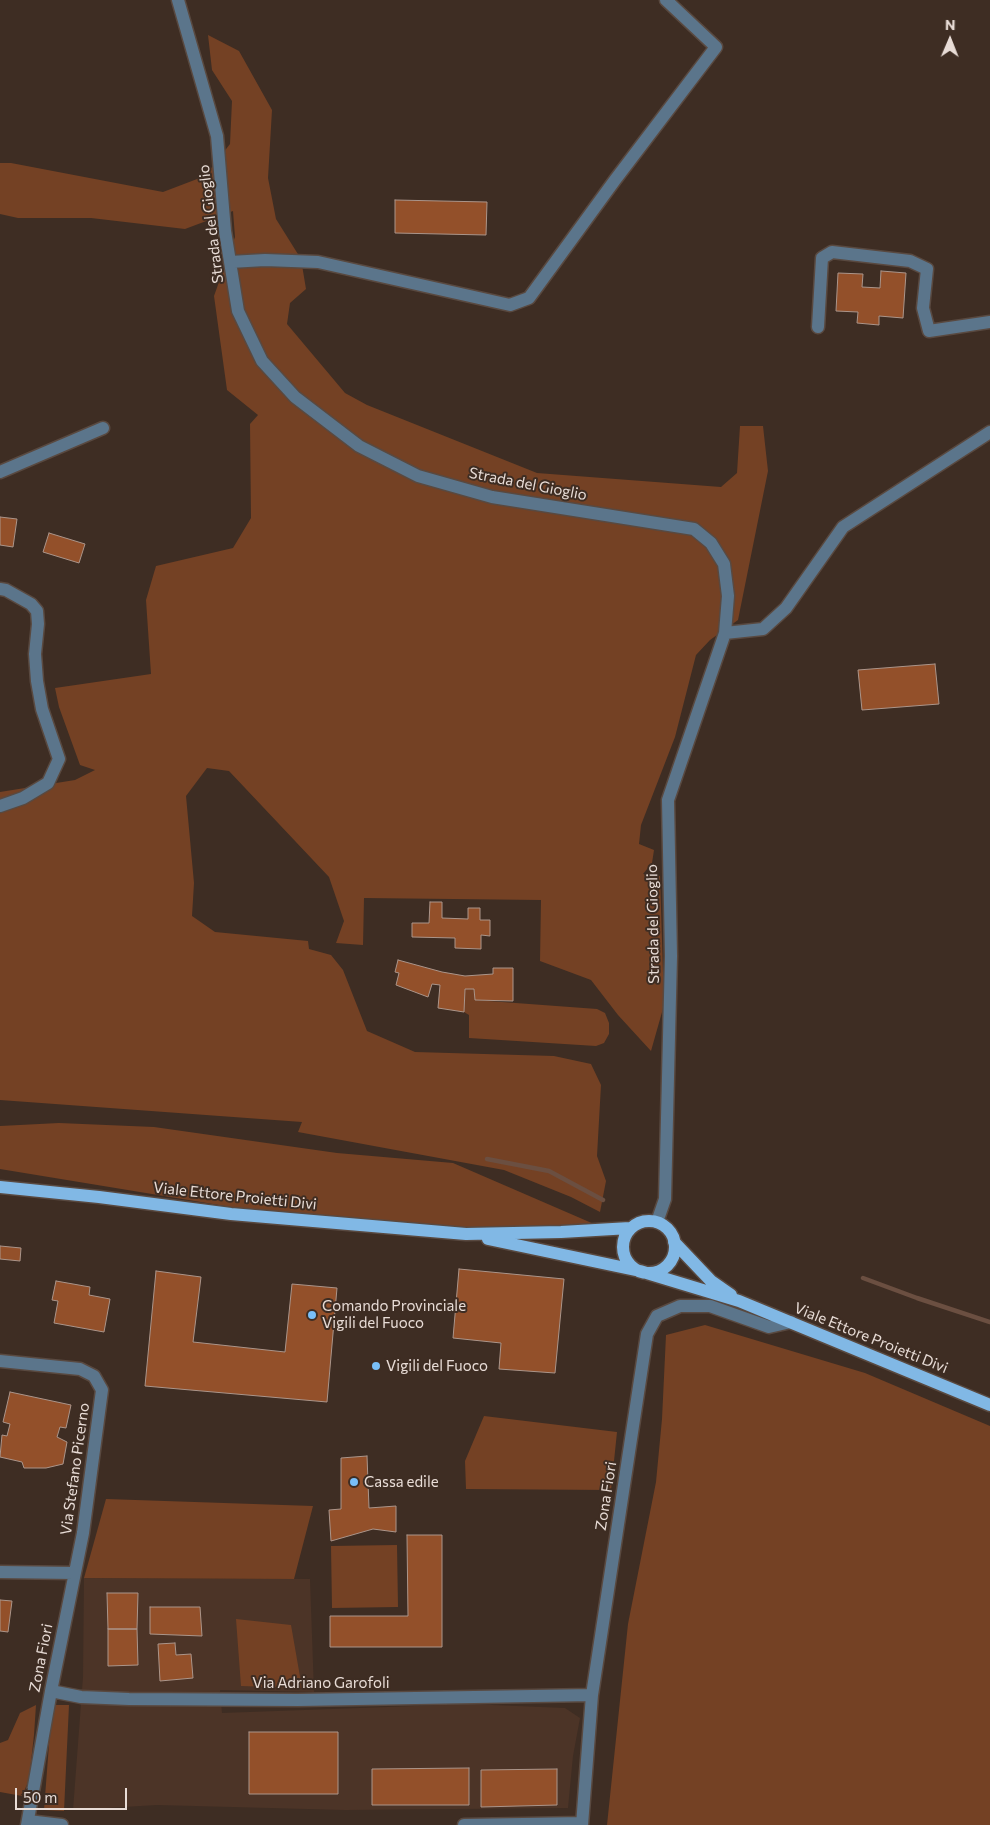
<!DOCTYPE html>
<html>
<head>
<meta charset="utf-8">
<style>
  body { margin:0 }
  #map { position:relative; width:990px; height:1825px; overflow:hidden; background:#3e2d23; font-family:Commissioner,sans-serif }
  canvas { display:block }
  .north { position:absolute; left:925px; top:15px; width:50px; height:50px; -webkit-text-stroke:4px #3e2d23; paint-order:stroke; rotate:1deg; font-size:14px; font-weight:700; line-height:20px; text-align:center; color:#e8dcd6 }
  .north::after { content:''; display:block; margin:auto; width:18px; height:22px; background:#e8dcd6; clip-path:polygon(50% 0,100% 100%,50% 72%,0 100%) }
  .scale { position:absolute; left:15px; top:1788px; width:112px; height:22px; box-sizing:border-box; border:2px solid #e8dcd6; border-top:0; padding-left:6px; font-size:15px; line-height:18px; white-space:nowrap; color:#e8dcd6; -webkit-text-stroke:4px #3e2d23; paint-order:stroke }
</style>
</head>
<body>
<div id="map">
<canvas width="990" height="1825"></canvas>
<div class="north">N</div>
<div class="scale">50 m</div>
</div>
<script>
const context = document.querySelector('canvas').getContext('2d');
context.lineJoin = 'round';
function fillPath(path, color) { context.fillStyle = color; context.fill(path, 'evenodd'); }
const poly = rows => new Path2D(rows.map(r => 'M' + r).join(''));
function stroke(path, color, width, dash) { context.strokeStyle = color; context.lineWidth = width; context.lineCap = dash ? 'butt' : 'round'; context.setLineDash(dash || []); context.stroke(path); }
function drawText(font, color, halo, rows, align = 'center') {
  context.font = font + ' Commissioner,sans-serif'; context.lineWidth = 4; context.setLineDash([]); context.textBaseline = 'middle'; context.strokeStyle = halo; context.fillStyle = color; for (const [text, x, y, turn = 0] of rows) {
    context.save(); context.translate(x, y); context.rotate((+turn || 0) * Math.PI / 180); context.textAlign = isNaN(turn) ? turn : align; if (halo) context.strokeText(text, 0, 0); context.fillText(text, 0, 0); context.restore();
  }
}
fillPath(poly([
  [84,1578,310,1579,314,1692,220,1690,222,1713,469,1704,565,1708,580,1718,573,1756,568,1808,345,1810,157,1805,73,1810,83,1677]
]), '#4c3427');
fillPath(poly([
  [208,35,239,51,272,110,268,178,276,219,301,259,306,289,290,303,287,324,345,393,367,405,537,473,721,487,737,473,740,426,763,426,768,471,738,620,710,640,696,655,675,737,641,825,639,844,654,850,652,863,643,874,660,876,664,1005,651,1051,618,1015,591,980,540,961,541,900,364,898,363,945,336,943,344,921,329,877,229,771,207,768,186,796,194,883,192,916,215,932,308,941,309,949,331,955,343,970,367,1031,415,1052,554,1056,591,1064,601,1085,597,1156,606,1181,600,1212,571,1197,504,1170,298,1132,302,1122,0,1100,0,792,75,780,95,770,80,765,59,707,55,688,151,674,146,600,156,566,233,548,251,518,250,424,258,415,227,390,214,296,235,237,233,211,185,229,91,218,18,218,0,214,0,163,11,163,163,192,205,176,230,144,232,101,212,70],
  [465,989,474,989,475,1000,597,1009,605,1013,609,1023,609,1034,604,1043,596,1046,469,1038,469,1015,464,1012],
  [59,1123,154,1127,337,1153,453,1163,594,1224,574,1227,463,1229,312,1216,231,1207,0,1169,0,1126],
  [705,1325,865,1373,990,1426,990,1825,607,1825,628,1624,656,1482,662,1419,666,1335],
  [484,1416,617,1432,611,1490,466,1489,465,1461],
  [106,1499,313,1506,294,1579,84,1578],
  [397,1545,398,1607,332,1608,331,1546],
  [236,1619,291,1625,302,1688,241,1686],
  [36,1705,34,1735,29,1780,22,1796,0,1792,0,1743,8,1740,20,1713],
  [52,1705,69,1705,64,1811,44,1810]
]), '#744124');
stroke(poly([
  [487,1159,549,1171,603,1200],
  [863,1278,917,1298,990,1322]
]), '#6b4f41', 4.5);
const building = poly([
  [395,200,487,202,486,235,395,233,395,200],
  [881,271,906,273,903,318,879,316,879,325,857,323,858,312,836,311,838,273,863,274,862,287,880,288,881,271],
  [0,517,17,519,13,547,0,545,0,517],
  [49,533,85,544,79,563,43,552,49,533],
  [935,664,939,704,862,710,858,670,935,664],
  [430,902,442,902,442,918,468,919,468,908,480,908,480,920,490,920,490,936,481,935,481,949,455,948,455,938,412,937,412,923,429,923,430,902],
  [398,960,442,972,465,976,493,974,493,968,513,968,513,1001,475,1000,474,989,465,989,464,1012,438,1008,440,985,432,984,428,997,396,985,399,973,395,972,398,960],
  [0,1246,21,1248,20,1261,0,1259,0,1246],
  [459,1269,564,1279,555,1373,499,1369,501,1343,453,1338,459,1269],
  [156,1271,201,1277,193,1342,285,1352,292,1284,337,1288,327,1402,145,1386,156,1271],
  [56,1281,90,1287,89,1295,110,1299,104,1332,54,1323,58,1301,52,1300,56,1281],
  [10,1392,71,1405,66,1428,60,1427,57,1437,67,1442,63,1464,46,1468,24,1468,22,1462,0,1457,2,1435,7,1436,10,1424,3,1422,10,1392],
  [367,1456,369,1508,396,1506,396,1532,373,1529,331,1541,329,1510,341,1509,341,1458,367,1456],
  [407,1535,442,1535,442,1647,330,1647,330,1616,408,1616,407,1535],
  [107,1593,138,1593,137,1629,108,1629,107,1593],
  [0,1600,12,1601,8,1632,0,1631,0,1600],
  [150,1607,200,1607,202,1636,150,1634,150,1607],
  [108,1629,137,1629,138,1665,108,1666,108,1629],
  [175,1643,176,1655,191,1654,193,1678,160,1681,158,1644,175,1643],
  [249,1732,338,1732,338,1794,249,1794,249,1732],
  [469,1768,469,1805,372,1805,372,1769,469,1768],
  [557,1769,557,1805,481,1807,481,1770,557,1769]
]);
fillPath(building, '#93502a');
stroke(building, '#ab958a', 1);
const minor = poly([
  [178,0,217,136,225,231,238,311,262,361,295,397,359,446,418,476,492,497,694,529,711,543,724,564,728,596,725,633,668,800,671,956,665,1199,657,1222],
  [230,262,265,260,318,262,510,305,529,298,615,180,716,47,666,0],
  [818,327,822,258,832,252,910,261,927,269,923,308,929,331,990,322],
  [0,472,103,428],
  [0,589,6,590,31,604,37,611,38,624,35,654,37,681,42,709,59,759,48,783,23,798,0,806],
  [725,633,763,629,786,608,843,527,990,432],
  [0,1361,80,1369,94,1376,102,1390,83,1533,51,1691,27,1825],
  [0,1572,74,1573],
  [51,1691,81,1697,129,1699,298,1700,592,1695],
  [28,1821,62,1825],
  [464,1825,582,1823],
  [582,1825,592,1695,647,1334,657,1316,680,1306,710,1306,769,1327,791,1322]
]);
const major = poly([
  [0,1187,99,1197,231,1214,466,1234,561,1232,630,1228],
  '623 1247a26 26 0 1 1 52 0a26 26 0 1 1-52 0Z',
  [488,1239,640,1271,739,1301,990,1405],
  [674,1242,711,1281,731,1295]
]);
stroke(minor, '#594940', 15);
stroke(major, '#594940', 15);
stroke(minor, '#5b758b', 12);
stroke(major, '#81b8e5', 12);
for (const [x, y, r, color] of [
  [312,1315,5,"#79bff8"],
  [376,1366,5,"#79bff8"],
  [354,1482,5,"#79bff8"]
]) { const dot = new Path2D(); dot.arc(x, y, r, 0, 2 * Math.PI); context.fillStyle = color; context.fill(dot); stroke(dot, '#3e2d23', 2); }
drawText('15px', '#e8dcd6', '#3e2d23', [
  ["Strada del Gioglio",211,224,-97],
  ["Strada del Gioglio",528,484,11],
  ["Strada del Gioglio",653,924,-91],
  ["Viale Ettore Proietti Divi",235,1196,6],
  ["Viale Ettore Proietti Divi",871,1338,22],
  ["Via Stefano Picerno",75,1469,-82],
  ["Zona Fiori",606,1496,-81],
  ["Zona Fiori",41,1658,-79],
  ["Via Adriano Garofoli",321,1683]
]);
drawText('15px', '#e8dcd6', '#3e2d23', [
  ["Comando Provinciale",322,1306],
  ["Vigili del Fuoco",322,1323],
  ["Vigili del Fuoco",386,1366],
  ["Cassa edile",364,1482]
], 'left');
</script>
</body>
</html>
